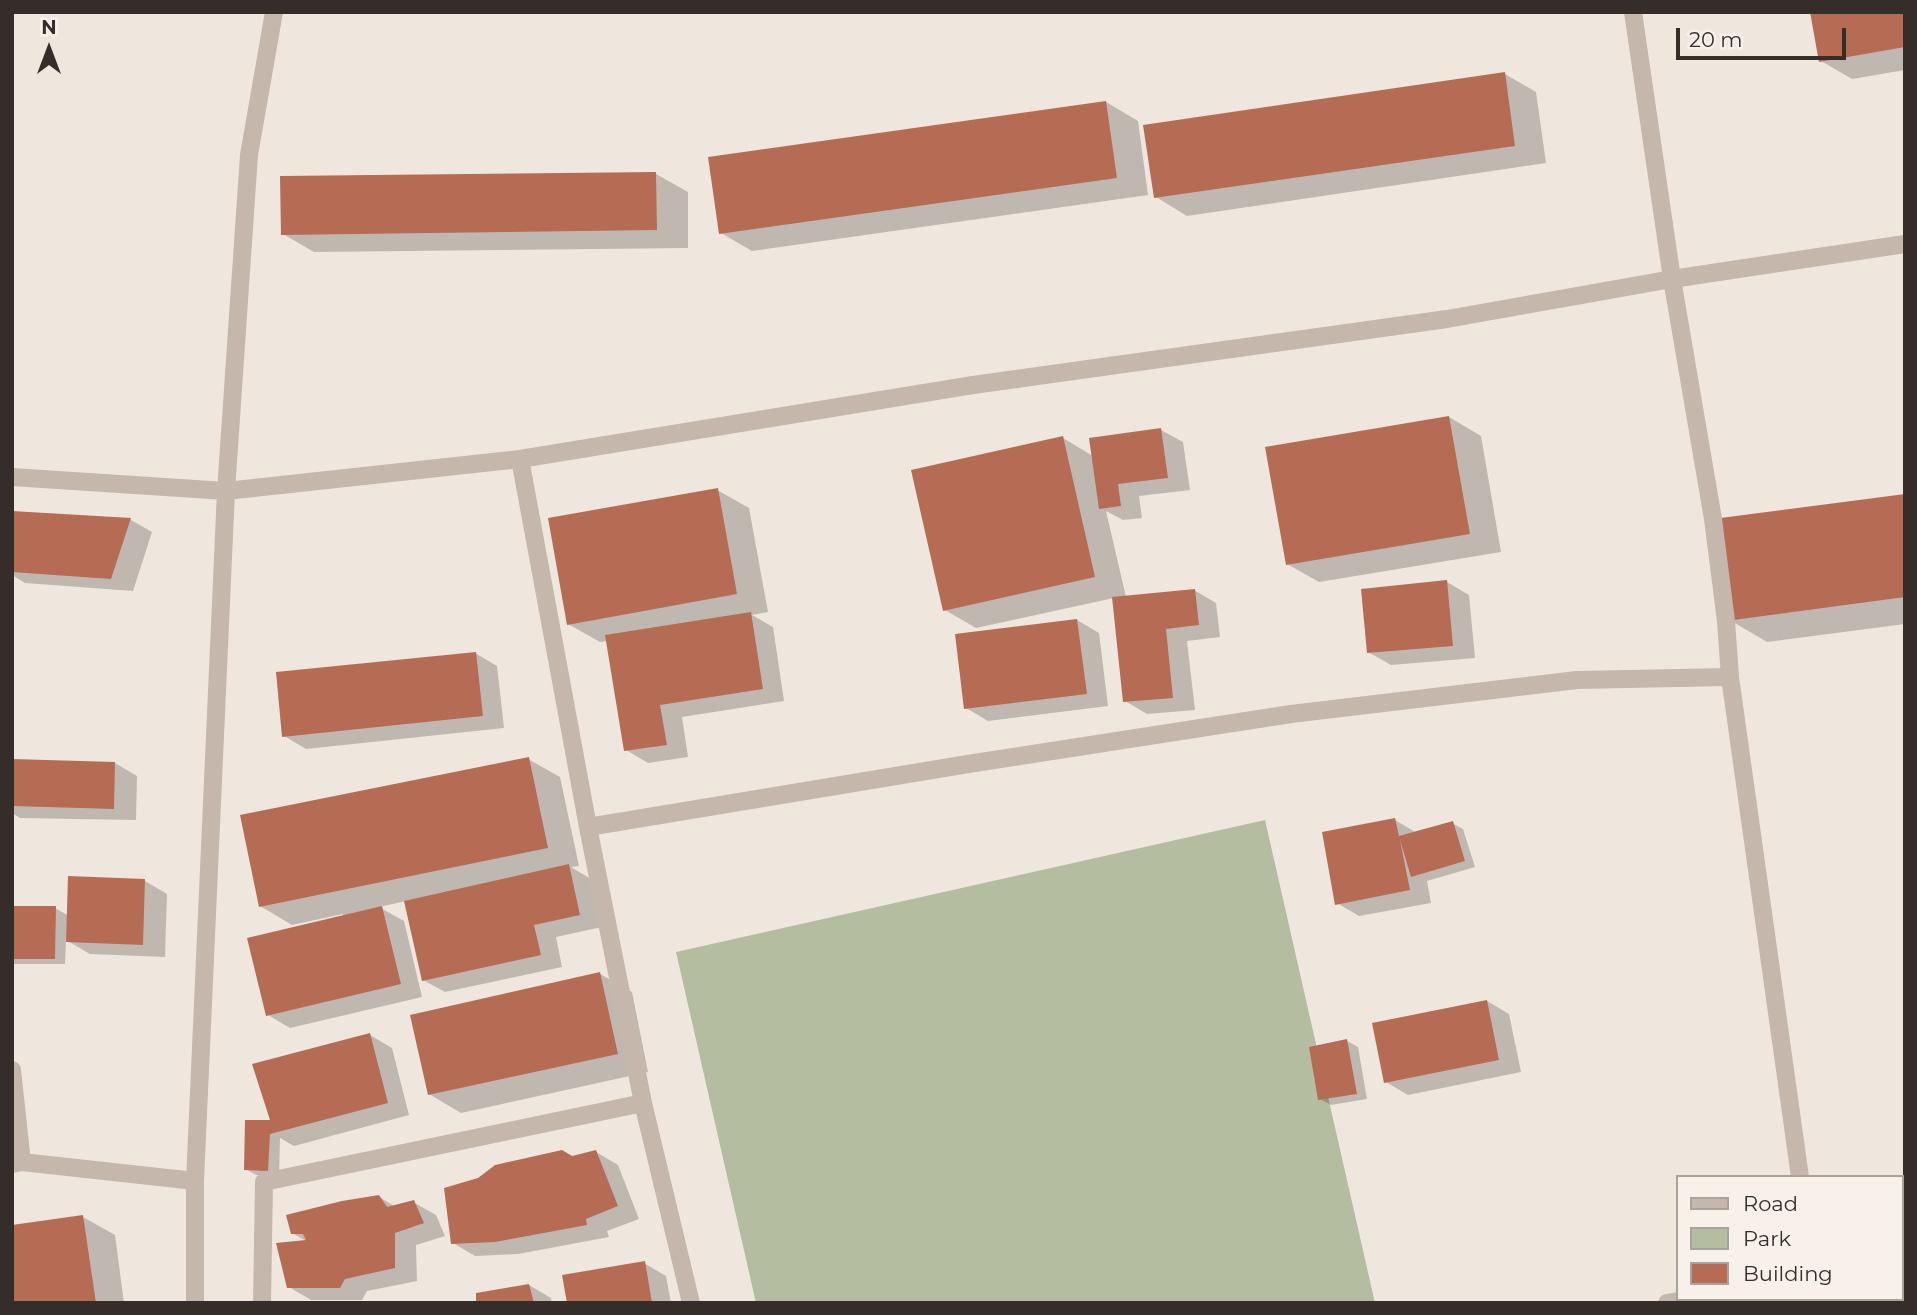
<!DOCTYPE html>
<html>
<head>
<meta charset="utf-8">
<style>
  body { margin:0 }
  #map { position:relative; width:1917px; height:1315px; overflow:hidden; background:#efe7de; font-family:Montserrat,sans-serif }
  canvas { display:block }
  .frame { position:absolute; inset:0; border:14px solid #352d2a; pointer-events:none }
  .legend { position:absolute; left:1676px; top:1175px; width:228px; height:126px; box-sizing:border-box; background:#f7f1ea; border:2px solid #a9a39d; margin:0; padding:9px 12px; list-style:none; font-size:21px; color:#352d2a }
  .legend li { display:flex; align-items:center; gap:14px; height:35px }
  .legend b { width:35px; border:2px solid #a9a39d }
  .north { position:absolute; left:14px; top:14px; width:70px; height:70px; -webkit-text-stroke:5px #f7f1ea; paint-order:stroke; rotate:0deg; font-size:19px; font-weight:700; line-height:28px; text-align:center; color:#352d2a }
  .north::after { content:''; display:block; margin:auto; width:24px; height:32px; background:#352d2a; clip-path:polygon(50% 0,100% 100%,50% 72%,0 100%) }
  .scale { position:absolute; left:1676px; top:28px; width:170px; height:32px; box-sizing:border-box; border:4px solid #352d2a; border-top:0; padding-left:9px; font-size:21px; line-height:24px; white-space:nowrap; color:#352d2a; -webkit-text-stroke:5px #f7f1ea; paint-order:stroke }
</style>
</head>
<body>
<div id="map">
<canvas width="1917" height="1315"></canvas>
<div class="frame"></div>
<ul class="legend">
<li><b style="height:9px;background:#c6b7ac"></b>Road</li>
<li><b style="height:19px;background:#b4bda0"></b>Park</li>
<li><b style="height:19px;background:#b66b55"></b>Building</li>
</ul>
<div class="north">N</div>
<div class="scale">20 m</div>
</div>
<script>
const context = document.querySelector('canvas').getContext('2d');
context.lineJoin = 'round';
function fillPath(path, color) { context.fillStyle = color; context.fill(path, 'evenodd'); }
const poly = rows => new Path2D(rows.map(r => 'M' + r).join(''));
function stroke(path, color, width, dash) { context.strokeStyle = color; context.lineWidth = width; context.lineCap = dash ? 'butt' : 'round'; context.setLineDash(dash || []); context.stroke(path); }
fillPath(poly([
  [1265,820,1375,1303,756,1303,676,952]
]), '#b4bda0');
fillPath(poly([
  [1905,12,1905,70,1852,79,1821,61],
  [1505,74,1536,92,1546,163,1187,216,1156,197],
  [1106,102,1138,121,1148,195,752,251,721,233],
  [656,174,688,192,688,248,314,252,283,234],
  [1449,417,1481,436,1501,552,1319,582,1287,564],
  [1161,430,1183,442,1190,490,1139,496,1142,518,1123,520,1106,511,1126,597,1194,590,1216,603,1220,637,1187,641,1195,710,1147,714,1125,701,1114,598,976,628,945,610,1063,438,1093,456],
  [717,490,749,508,768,612,752,615,773,627,784,701,682,717,688,757,648,763,626,750,608,641,600,642,568,624],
  [1905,496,1905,624,1767,642,1728,619],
  [12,513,131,520,152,532,133,591,25,583,12,575],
  [1447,582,1469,595,1475,658,1391,665,1368,652],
  [1077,620,1099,633,1108,706,988,721,966,708],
  [475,653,497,666,504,728,306,749,284,736],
  [528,759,560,777,579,866,571,867,591,879,602,927,556,937,562,967,445,992,423,980,406,901,379,907,404,921,422,997,290,1028,268,1015,343,917,343,914,292,925,260,906],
  [12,761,115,763,137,776,136,820,20,818,12,813],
  [1395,820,1417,833,1452,823,1463,829,1475,867,1427,881,1431,903,1359,916,1337,903],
  [145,881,167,894,165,957,90,954,66,940,65,964,12,964,12,908,55,908,69,916],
  [600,974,632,992,648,1072,461,1113,429,1094],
  [1487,1001,1509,1014,1521,1072,1408,1095,1386,1082],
  [370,1035,392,1048,409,1115,294,1146,280,1138,279,1176,256,1175,246,1169,272,1122],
  [1347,1041,1358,1047,1367,1099,1331,1105,1320,1099],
  [596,1152,618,1165,639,1219,607,1231,609,1237,518,1254,475,1256,453,1243,572,1157],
  [379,1197,396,1207,413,1202,436,1215,445,1236,416,1245,417,1281,367,1291,362,1300,311,1300,289,1287,308,1242,292,1233],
  [83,1217,115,1235,124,1303,12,1303],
  [644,1263,666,1276,671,1303,568,1303],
  [529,1285,551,1298,552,1303,478,1303]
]), '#0003');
fillPath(poly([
  [1810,12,1905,12,1905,47,1819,62],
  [1505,72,1515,146,1154,198,1143,125],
  [1106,101,1117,178,719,234,708,157],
  [656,172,657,230,281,235,280,176],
  [1449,416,1470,534,1286,565,1265,447],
  [1161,428,1168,478,1118,484,1121,506,1099,509,1089,438],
  [1063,436,1095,577,943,611,911,470],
  [718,488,737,594,567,625,548,518],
  [1905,494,1905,597,1726,621,1713,519],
  [12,511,131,518,111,579,12,572],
  [1447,580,1453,646,1367,653,1361,589],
  [1195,589,1199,625,1166,629,1173,698,1123,702,1112,597],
  [751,612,763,689,660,705,667,745,624,751,605,635],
  [1077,619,1087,694,964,709,955,634],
  [476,652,483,716,282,737,276,672],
  [529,757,548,848,259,907,240,815],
  [12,759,115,762,114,809,12,806],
  [1395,818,1399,836,1453,821,1465,861,1411,877,1400,840,1410,890,1335,905,1322,832],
  [569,864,580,915,534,925,541,955,422,981,404,901],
  [68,876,145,879,143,945,66,942],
  [12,906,56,906,55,959,12,959],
  [382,906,401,984,266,1016,247,938],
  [600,972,618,1054,428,1095,410,1015],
  [1487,1000,1499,1060,1384,1083,1372,1023],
  [370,1033,388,1103,270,1134,268,1171,244,1170,245,1120,270,1120,252,1064],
  [1347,1039,1357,1094,1318,1100,1309,1047],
  [562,1150,572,1156,596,1150,618,1206,586,1219,587,1225,495,1242,451,1244,444,1188,478,1178,495,1165],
  [379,1195,387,1207,414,1200,424,1223,395,1233,395,1268,345,1279,340,1288,287,1288,276,1243,306,1240,303,1234,291,1234,286,1215,342,1201],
  [83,1215,96,1303,12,1303,12,1225],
  [645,1261,652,1303,567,1303,562,1275],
  [529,1284,534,1303,476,1303,476,1293]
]), '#b66b55');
stroke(poly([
  [520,459,588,827,643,1103,691,1303],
  [12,477,226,491,520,459,973,385,1447,319,1672,279,1905,244],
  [588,827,968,764,1291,714,1577,680,1730,677],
  [12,1070,22,1162],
  [12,1164,22,1162,195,1181,226,491,249,155,274,12],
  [262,1303,264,1182,643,1103],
  [1667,1303,1693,1299]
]), '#c6b7ac', 18);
stroke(poly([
  [1633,12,1672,279,1713,519,1726,621,1730,677,1800,1177],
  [195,1181,195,1303],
  [1817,1299,1818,1303]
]), '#c6b7ac', 18);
</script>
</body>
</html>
